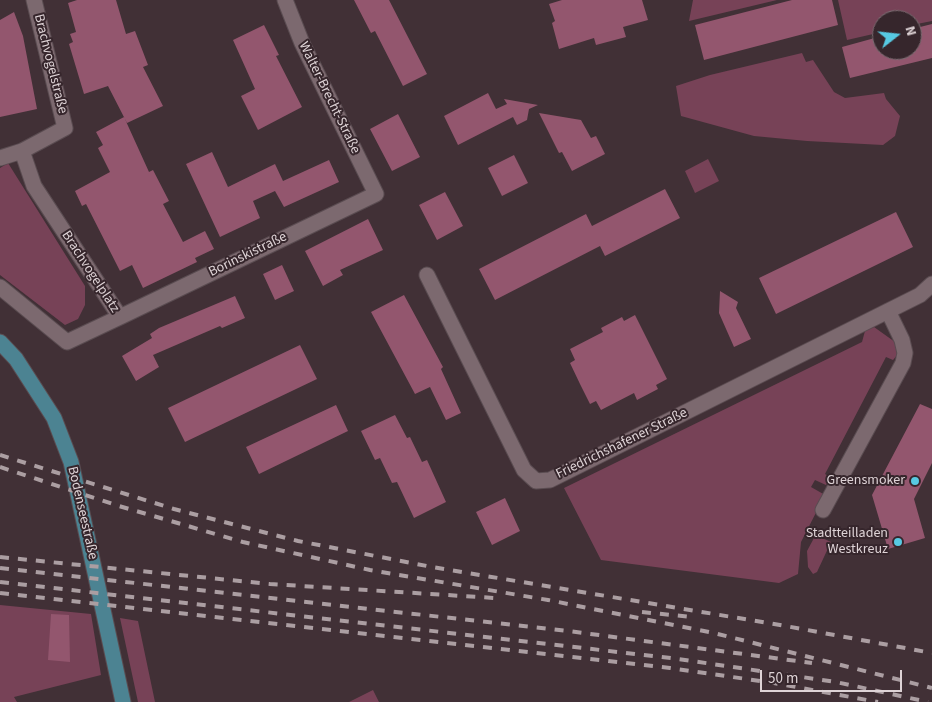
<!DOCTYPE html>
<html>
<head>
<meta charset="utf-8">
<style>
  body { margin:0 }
  #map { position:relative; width:932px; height:702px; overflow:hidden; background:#413036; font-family:"Source Sans 3",sans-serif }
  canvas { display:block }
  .north { position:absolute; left:872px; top:10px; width:50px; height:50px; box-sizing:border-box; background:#36262c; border:1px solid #796b70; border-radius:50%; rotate:74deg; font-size:14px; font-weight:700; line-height:20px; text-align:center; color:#ded3d6 }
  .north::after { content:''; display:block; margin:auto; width:18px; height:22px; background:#57c9e2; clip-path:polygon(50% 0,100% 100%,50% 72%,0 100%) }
  .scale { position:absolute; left:760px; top:670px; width:142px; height:22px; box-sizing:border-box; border:2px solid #ded3d6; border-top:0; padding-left:6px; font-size:15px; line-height:18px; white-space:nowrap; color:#ded3d6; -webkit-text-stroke:4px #36262c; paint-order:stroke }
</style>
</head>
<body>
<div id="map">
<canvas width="932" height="702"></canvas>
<div class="north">N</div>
<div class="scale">50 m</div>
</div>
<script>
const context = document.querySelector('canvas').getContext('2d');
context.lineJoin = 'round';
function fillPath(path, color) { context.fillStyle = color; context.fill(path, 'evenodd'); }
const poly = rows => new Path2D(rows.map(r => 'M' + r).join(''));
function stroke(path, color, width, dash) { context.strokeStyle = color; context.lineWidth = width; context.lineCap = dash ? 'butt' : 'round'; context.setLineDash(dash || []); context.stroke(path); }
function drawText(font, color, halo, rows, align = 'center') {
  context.font = font + ' "Source Sans 3",sans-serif'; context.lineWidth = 4; context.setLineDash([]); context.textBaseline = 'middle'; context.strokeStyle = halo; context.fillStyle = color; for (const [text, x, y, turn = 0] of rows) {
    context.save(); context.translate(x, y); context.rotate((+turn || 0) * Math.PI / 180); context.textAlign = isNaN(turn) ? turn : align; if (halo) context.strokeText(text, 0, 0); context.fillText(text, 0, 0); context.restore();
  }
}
fillPath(poly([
  [693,0,777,0,689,21],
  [838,0,932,0,932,21,912,25,912,20,882,20,882,32,847,40],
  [802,53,806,62,813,60,834,92,845,98,884,93,886,99,900,116,895,136,883,145,807,141,754,136,681,116,676,86,710,75],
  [708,159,719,181,695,193,685,171],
  [8,163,85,286,85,305,78,319,65,325,0,275,0,168],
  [874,327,895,342,898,354,893,360,886,357,825,474,830,477,826,485,815,480,811,487,825,495,801,542,798,574,779,583,601,560,564,488,862,342,865,331],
  [814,538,822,538,831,542,817,572,813,574,808,567,807,551],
  [0,605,91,614,101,675,14,697,17,702,0,702],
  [120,618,138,621,155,702,138,702],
  [373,690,379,702,349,702]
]), '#774257');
fillPath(poly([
  [77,0,116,0,126,34,135,31,148,65,143,67,163,106,127,123,108,86,84,94,69,44,73,42,70,34,76,32,68,3],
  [354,0,389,0,427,74,403,86,375,31,371,33],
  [562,0,642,0,648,20,623,27,626,37,596,45,594,38,559,49,552,23,555,21,549,4],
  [792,0,832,0,838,25,704,60,695,25],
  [14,12,23,36,37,109,0,117,0,20],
  [932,24,932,58,850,78,842,47,882,36,882,50,912,50,912,29],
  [264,25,279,55,276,56,302,107,258,130,241,96,255,89,233,40],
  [488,93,496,109,507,104,504,99,538,105,529,109,527,120,517,125,513,117,458,145,444,116],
  [539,113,581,120,591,138,596,136,605,154,572,171,562,152,559,153],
  [398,114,420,157,392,171,370,129],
  [124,117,149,172,153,170,169,201,163,204,183,242,205,231,214,249,195,258,197,262,143,288,132,265,120,271,86,204,82,206,75,191,110,172,98,148,103,145,96,132],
  [212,152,228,187,275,164,283,181,329,160,339,182,284,207,275,191,253,201,260,218,220,237,186,164],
  [514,155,528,183,502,196,488,168],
  [665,189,680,218,605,256,600,246,495,300,479,269,586,214,592,226],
  [445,192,463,226,437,240,419,205],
  [896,212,913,247,776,314,759,278],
  [368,219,383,250,340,270,343,275,323,286,305,251],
  [282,265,294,291,275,300,263,274],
  [720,291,738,302,736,308,751,339,734,347,719,313],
  [404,295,443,367,441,369,461,413,446,420,430,387,415,394,371,312],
  [235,296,245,318,222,328,220,326,153,355,159,367,136,381,122,356,152,338,150,334,159,328],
  [635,315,667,379,656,385,658,389,637,400,634,393,601,410,596,401,590,404,580,384,570,363,575,360,570,349,603,332,601,328,622,317,624,321],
  [300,345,317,379,185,442,168,408],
  [920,404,932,409,932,463,914,499,925,538,888,549,872,495],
  [336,405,348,431,259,474,246,447],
  [395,415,407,438,410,437,422,462,427,460,446,502,414,518,397,482,392,483,380,458,375,460,361,431],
  [505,498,520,531,492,545,476,512],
  [51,614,69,615,70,662,48,660]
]), '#93566e');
const street = poly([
  [0,158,22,151,65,128,34,0],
  [427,275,524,470,536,481,550,480,920,295,932,284],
  [0,287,67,342,120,317,34,186,22,151],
  [120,317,376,194,302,43,285,0],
  [823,510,903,363,905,353,902,340,888,311]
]);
const primary = poly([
  [0,342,16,359,54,418,71,462,123,702]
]);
stroke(street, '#5a4c51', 17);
stroke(primary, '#5a4c51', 17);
stroke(street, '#7c696f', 15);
stroke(primary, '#4c8392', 15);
stroke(poly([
  [0,455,174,509,298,541,432,567,780,625,932,653],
  [0,467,119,506,243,542,370,570,548,600,714,633,932,688],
  [0,557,270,584,495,598],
  [0,568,568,631,812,663],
  [0,582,671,658,836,682,928,702],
  [0,593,670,668,774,683,878,702],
  [642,612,692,617]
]), '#ab9ea2', 4, [9, 9]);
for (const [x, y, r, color] of [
  [915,481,5,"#57c9e2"],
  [898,542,5,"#57c9e2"]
]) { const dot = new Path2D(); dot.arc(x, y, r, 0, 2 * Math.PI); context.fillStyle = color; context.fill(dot); stroke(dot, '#36262c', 2); }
drawText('14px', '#ded3d6', '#36262c', [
  ["Brachvogelstraße",50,64,76],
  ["Walter-Brecht-Straße",329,98,64],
  ["Borinskistraße",248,255,-26],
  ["Brachvogelplatz",90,272,57],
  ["Friedrichshafener Straße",622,444,-26],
  ["Bodenseestraße",82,513,77]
]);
drawText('14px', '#ded3d6', '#36262c', [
  ["Greensmoker",905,481],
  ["Stadtteilladen",888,534],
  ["Westkreuz",888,550]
], 'right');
</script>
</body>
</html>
